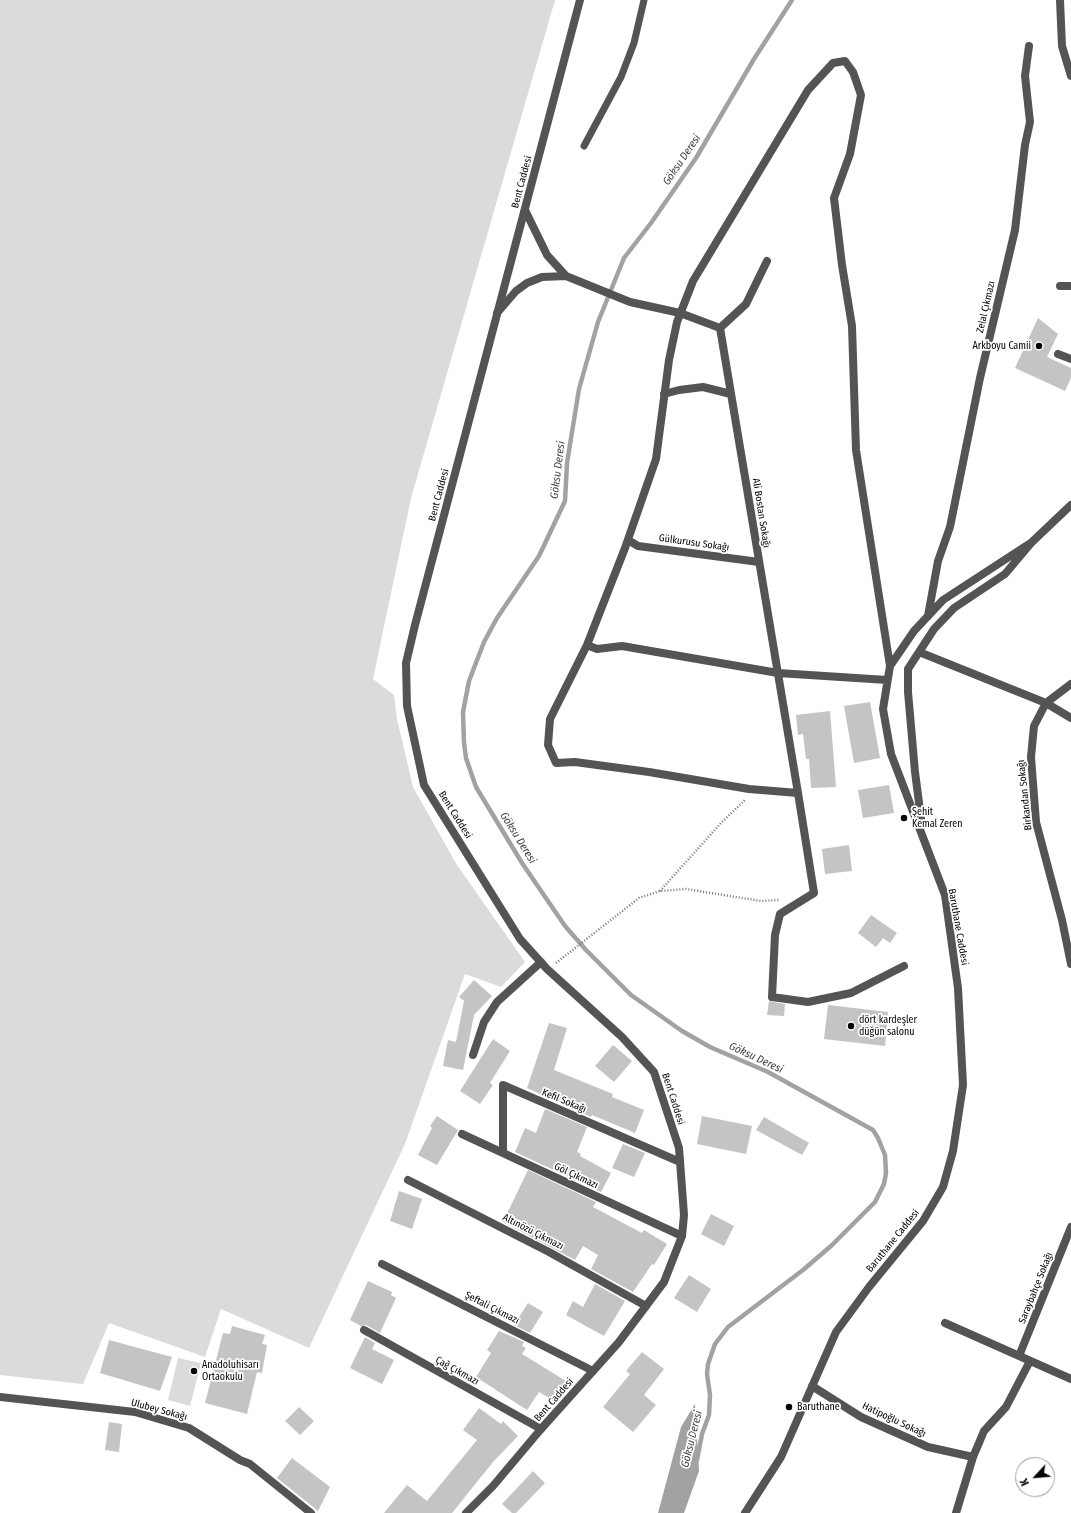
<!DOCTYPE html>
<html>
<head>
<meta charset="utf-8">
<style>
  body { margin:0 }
  #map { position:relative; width:1071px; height:1513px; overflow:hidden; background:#fff; font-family:"Fira Sans Condensed",sans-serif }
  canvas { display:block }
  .north { position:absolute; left:1015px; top:1457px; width:40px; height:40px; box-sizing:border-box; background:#fff; border:1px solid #999; border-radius:50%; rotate:244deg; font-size:11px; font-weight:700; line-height:16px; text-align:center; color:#000 }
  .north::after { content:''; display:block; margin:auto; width:14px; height:18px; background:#000; clip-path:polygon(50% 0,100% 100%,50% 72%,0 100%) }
</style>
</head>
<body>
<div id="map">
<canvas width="1071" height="1513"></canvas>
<div class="north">K</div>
</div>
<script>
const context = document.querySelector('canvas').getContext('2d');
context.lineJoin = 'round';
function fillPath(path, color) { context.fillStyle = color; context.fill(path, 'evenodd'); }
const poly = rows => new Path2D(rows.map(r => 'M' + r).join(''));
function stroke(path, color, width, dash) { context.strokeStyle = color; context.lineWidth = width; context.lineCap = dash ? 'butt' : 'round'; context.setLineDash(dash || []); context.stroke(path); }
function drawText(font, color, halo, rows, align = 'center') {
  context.font = font + ' "Fira Sans Condensed",sans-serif'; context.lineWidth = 3.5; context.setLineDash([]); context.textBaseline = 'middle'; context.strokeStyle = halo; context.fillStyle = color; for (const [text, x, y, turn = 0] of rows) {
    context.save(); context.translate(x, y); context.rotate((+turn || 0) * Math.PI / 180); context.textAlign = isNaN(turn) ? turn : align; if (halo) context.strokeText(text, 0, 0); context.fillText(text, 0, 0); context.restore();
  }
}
fillPath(poly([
  [0,0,555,0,411,498,373,679,394,695,397,719,413,787,457,865,525,962,501,987,465,974,405,1144,309,1348,221,1309,205,1357,109,1323,83,1384,0,1375],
  [178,1358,201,1363,190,1406,168,1400]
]), '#dbdbdb');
fillPath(poly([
  [695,1404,699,1471,684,1513,658,1513,681,1427]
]), '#a2a2a2');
stroke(poly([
  [697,1460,702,1434,709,1415,710,1395,707,1374,708,1364,715,1344,728,1327,803,1270,831,1246,875,1202,884,1184,886,1173,885,1155,878,1138,873,1130,768,1072,710,1047,682,1031,631,995,586,950,565,926,522,863,476,787,466,758,464,743,463,712,469,681,484,642,497,618,539,556,565,501,567,463,579,389,598,322,624,258,651,223,696,158,754,59,792,0]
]), '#a2a2a2', 4.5);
fillPath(poly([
  [1038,318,1058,334,1047,357,1071,368,1071,378,1065,391,1015,368],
  [870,702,880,758,854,763,844,706],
  [830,711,836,787,811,788,809,759,806,759,803,734,798,735,796,715],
  [889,785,894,813,863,818,858,790],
  [849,845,852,871,825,874,822,849],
  [871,915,897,933,890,943,883,938,876,947,858,933],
  [474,980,492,996,474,1015,463,1070,443,1066,448,1040,456,1042,464,1001,459,997],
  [769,1001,785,1004,784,1016,767,1015],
  [828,1005,888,1012,885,1046,824,1039],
  [549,1023,567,1028,554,1070,613,1094,612,1097,644,1110,635,1133,592,1115,591,1117,527,1088],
  [493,1039,510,1051,490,1083,493,1085,480,1104,460,1091],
  [613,1045,632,1061,614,1082,595,1066],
  [545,1109,587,1127,577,1152,581,1154,580,1156,611,1173,601,1192,515,1152,525,1128,536,1133],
  [437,1116,458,1130,437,1165,418,1155,432,1128,430,1126],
  [702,1116,752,1126,746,1154,697,1144],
  [764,1117,809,1143,802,1155,756,1130],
  [623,1144,645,1153,634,1177,612,1168],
  [528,1170,596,1202,593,1207,642,1233,644,1230,667,1244,654,1265,652,1264,633,1292,591,1269,598,1255,583,1246,575,1260,503,1222],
  [399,1191,422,1199,412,1229,390,1221],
  [711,1214,734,1226,724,1246,701,1234],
  [689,1275,711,1289,697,1312,674,1298],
  [368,1281,392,1292,391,1295,396,1298,380,1333,366,1325,361,1326,350,1320],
  [595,1284,625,1301,604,1336,566,1315,573,1301,583,1307],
  [528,1303,543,1312,530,1333,514,1325],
  [232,1326,265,1335,262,1344,267,1345,262,1373,257,1372,247,1414,205,1403,223,1333,230,1334],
  [499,1331,524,1342,522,1346,526,1348,522,1354,566,1381,554,1401,539,1392,527,1410,476,1377,491,1353,487,1350],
  [365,1337,375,1343,372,1349,394,1360,382,1384,350,1368],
  [109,1340,172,1357,160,1391,100,1373],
  [642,1352,664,1369,644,1395,656,1405,633,1432,603,1407,630,1374,626,1371],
  [299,1407,314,1421,300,1435,285,1421],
  [479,1408,501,1424,503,1421,518,1436,493,1462,452,1513,384,1513,407,1485,427,1501,477,1440,463,1430],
  [109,1422,122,1424,119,1452,105,1450],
  [292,1458,330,1487,318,1511,277,1478],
  [533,1471,545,1483,516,1513,512,1513,502,1504]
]), '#c4c4c4');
stroke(poly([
  [660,891,721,823,745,800],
  [556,963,639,898,660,891,686,889,761,901,780,900]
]), '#767676', 2.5, [1, 2]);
stroke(poly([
  [584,146,621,77,634,43,644,0]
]), '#545454', 7);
stroke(poly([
  [1060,0,1062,46,1071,76],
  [566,276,630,302,680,313,720,328,798,793],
  [1060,286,1071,286],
  [497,313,516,291,527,283,542,277,566,276,547,255,525,210],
  [720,328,746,304,767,261],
  [1058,354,1071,359],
  [664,394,679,390,703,387,731,394],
  [628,540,638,546,759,562],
  [928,616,938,561,950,527,980,378,1015,230,1025,145,1030,122,1025,76,1029,46],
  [587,645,597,649,622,646,778,673,887,680],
  [919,652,1046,703,1071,718],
  [890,666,856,450,852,326,842,265,834,198,850,154,861,95,853,72,845,61,833,63,808,90,693,281,677,322,669,360,656,459,625,548,587,645,550,719,548,745,556,763,575,762,649,772,749,789,798,793,814,893,780,914,775,935,772,997,808,1002,851,993,904,966],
  [1071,684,1046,703,1034,726,1031,757,1036,822,1062,920,1071,964],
  [922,826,915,772,908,692,908,669,934,629,954,608,1005,574,1032,542,1071,505],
  [473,1055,484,1022,497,1002,541,962],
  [462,1134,682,1236],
  [503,1153,503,1085,680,1162],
  [408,1180,549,1252,646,1306],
  [382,1264,593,1371],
  [945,1323,1071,1379],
  [364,1330,541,1429],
  [1019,1356,1071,1227],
  [812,1386,861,1417,928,1447,973,1457],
  [0,1397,135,1412,189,1428,240,1460,250,1464,311,1513],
  [745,1513,781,1457,836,1332,869,1287,923,1221,943,1187,953,1151,963,1085,958,988,945,895,891,754,883,709,890,666,914,631,943,600,1032,542],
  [956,1513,973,1457,984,1431,1006,1407,1030,1361]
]), '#545454', 8);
stroke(poly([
  [466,1513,493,1486,541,1429,619,1342,664,1282,682,1236,684,1215,679,1148,654,1072,622,1037,547,969,520,939,424,785,407,706,406,663,415,625,580,0]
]), '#545454', 8);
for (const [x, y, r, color] of [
  [1039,346,4,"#000"],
  [904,818,4,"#000"],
  [851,1026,4,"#000"],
  [194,1371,4,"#000"],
  [789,1407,4,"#000"]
]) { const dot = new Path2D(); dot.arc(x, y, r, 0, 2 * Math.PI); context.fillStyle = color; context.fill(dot); stroke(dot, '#fff', 1.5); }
drawText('10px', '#000', '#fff', [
  ["Bent Caddesi",522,182,-75],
  ["Zelal Çıkmazı",986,307,-77],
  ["Bent Caddesi",439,495,-75],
  ["Ali Bostan Sokağı",761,513,81],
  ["Gülkurusu Sokağı",694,543,8],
  ["Birkandan Sokağı",1025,795,-96],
  ["Bent Caddesi",455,815,58],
  ["Baruthane Caddesi",958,927,80],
  ["Bent Caddesi",673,1099,72],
  ["Kefil Sokağı",564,1101,23],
  ["Göl Çıkmazı",576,1176,25],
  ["Altınözü Çıkmazı",533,1232,27],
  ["Baruthane Caddesi",893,1241,-51],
  ["Saraybahçe Sokağı",1036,1288,-68],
  ["Şeftali Çıkmazı",492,1308,27],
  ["Çağ Çıkmazı",457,1371,29],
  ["Bent Caddesi",554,1400,-49],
  ["Ulubey Sokağı",159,1410,15],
  ["Hatipoğlu Sokağı",894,1420,25]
]);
drawText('10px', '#000', '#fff', [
  ["Arkboyu Camii",1031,346,"right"],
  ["Şehit",912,812],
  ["Kemal Zeren",912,824],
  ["dört kardeşler",859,1020],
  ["düğün salonu",859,1032],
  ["Anadoluhisarı",202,1365],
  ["Ortaokulu",202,1377],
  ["Baruthane",797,1407]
], 'left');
drawText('italic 11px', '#434343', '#fff', [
  ["Göksu Deresi",682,160,-56],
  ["Göksu Deresi",558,470,-83],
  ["Göksu Deresi",518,838,58],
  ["Göksu Deresi",756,1058,25],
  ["Göksu Deresi",692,1439,-76]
]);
</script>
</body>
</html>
